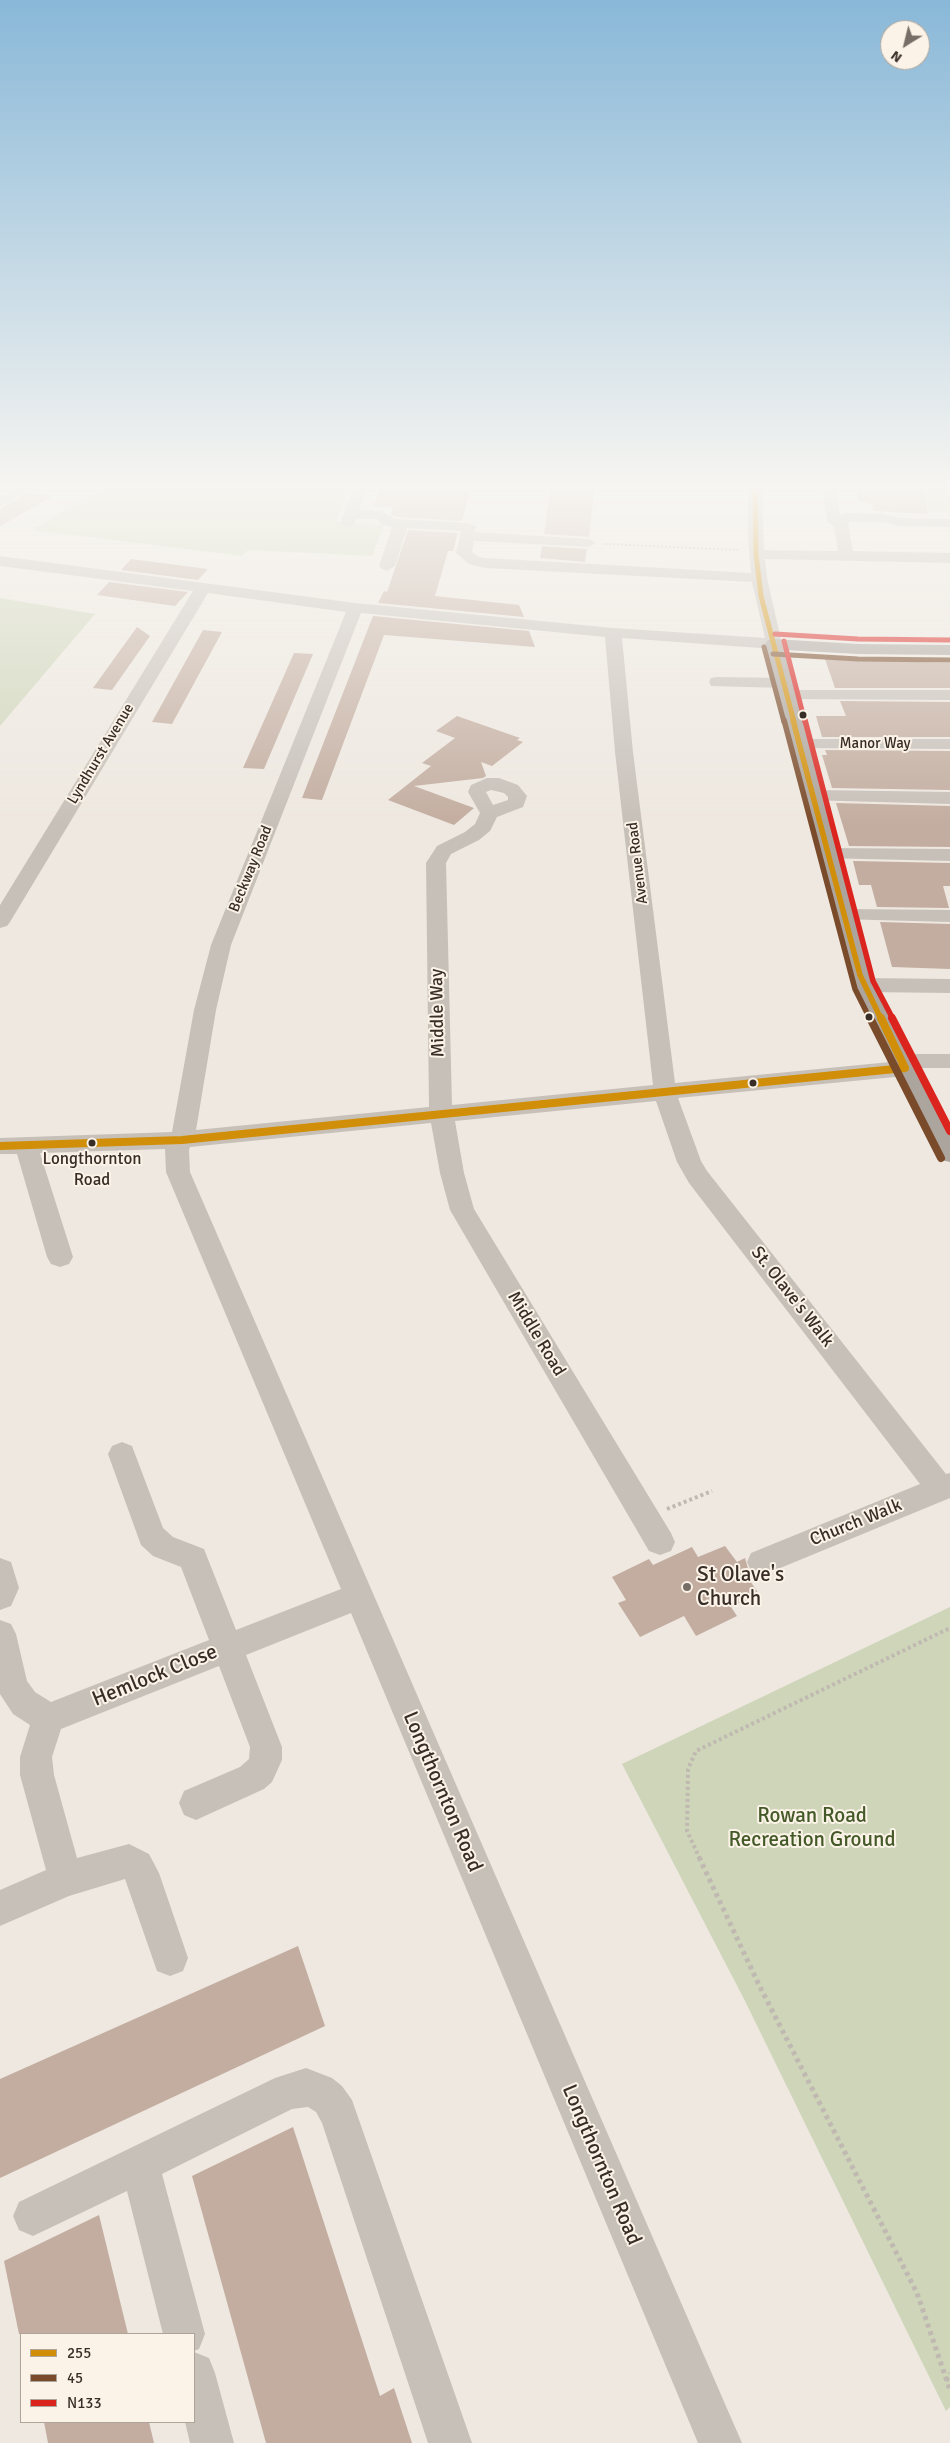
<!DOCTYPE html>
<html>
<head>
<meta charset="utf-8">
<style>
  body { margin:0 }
  #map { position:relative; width:950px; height:2443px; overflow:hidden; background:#eee8e0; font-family:Signika,sans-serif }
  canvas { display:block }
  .legend { position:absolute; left:20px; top:2333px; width:175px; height:90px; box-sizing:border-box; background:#fbf3e7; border:1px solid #ada49a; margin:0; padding:6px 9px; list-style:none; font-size:15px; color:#382d27 }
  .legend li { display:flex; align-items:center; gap:10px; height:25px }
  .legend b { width:25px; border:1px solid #ada49a }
  .north { position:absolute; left:880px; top:20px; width:50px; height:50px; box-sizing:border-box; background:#fbf3e7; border:1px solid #ada49a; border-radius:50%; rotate:216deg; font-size:14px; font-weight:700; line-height:20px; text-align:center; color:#382d27 }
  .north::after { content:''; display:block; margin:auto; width:18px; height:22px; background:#786e68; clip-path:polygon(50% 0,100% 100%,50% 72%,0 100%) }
</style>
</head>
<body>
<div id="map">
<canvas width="950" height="2443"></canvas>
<ul class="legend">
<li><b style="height:6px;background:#d18e08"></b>255</li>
<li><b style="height:6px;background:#7a4b2a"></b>45</li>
<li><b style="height:6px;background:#dc241f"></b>N133</li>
</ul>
<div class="north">N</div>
</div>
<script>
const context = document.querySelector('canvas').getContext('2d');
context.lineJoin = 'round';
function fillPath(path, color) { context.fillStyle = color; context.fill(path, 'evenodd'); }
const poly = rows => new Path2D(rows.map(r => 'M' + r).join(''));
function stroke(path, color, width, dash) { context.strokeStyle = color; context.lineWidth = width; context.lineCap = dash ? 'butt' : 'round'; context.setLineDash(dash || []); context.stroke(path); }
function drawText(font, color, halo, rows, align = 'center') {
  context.font = font + ' Signika,sans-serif'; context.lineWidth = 4; context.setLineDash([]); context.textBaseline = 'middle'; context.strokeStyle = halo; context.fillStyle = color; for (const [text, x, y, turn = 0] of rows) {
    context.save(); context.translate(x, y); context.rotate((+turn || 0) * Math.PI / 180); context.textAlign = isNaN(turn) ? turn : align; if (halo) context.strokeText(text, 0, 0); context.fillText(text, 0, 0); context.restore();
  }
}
fillPath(poly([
  [109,484,350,484,336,522,384,525,372,556,248,550,242,556,32,530],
  [889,484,903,484,906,500,925,500,922,484,950,484,950,513,928,511,926,506,892,502],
  [0,598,95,614,0,726],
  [950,1607,950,2407,946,2411,744,1999,622,1764]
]), '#ced5b9');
fillPath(poly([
  [381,484,463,484,461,489,470,490,462,521,396,517,391,514,393,507,374,506],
  [551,484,595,484,589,537,544,534],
  [856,484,922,484,928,514,873,511,872,504,859,501],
  [28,492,53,496,0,526,0,509],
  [408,530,458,533,453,551,448,551,435,596,519,605,524,617,378,603,384,591,387,592],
  [542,546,587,549,585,562,540,558],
  [131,559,208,569,198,580,121,570],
  [109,582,188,592,175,606,97,595],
  [373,616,529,631,535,647,384,635,322,800,302,798],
  [137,627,150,636,112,690,93,688],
  [203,630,222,632,172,724,152,722],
  [294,653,313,654,264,769,243,768],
  [825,659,950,663,950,688,835,688],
  [840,701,950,702,950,737,822,737,816,716,846,716],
  [457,716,520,738,517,740,523,742,492,766,481,762,486,776,483,778,414,786,474,808,454,825,388,800,431,766,422,763,455,738,436,731],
  [825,750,950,751,950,790,832,788,822,755,827,755],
  [836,803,950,806,950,847,849,846],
  [853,861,950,863,950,886,943,886,949,908,877,907,871,885,859,885],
  [880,922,950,924,950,969,892,967],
  [725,1546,737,1562,745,1558,749,1572,759,1577,750,1581,759,1594,731,1607,737,1616,696,1636,684,1616,640,1637,618,1603,626,1600,612,1577,649,1559,653,1565,692,1547,698,1557],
  [298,1946,325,2026,0,2178,0,2079],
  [293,2127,380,2396,394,2388,412,2443,266,2443,192,2176],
  [99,2215,128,2334,19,2334,4,2261],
  [44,2422,149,2422,154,2443,48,2443]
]), '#c3ada0');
stroke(poly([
  [605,544,738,550]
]), '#c0b9b1', 2, [2, 2]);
stroke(poly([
  [667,1509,712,1491],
  [700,1859,687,1831,688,1769,696,1751,950,1628]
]), '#c0b9b1', 4, [3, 3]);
stroke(poly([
  [699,1857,758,1983,917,2293,950,2390],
  [946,2381,950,2373]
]), '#c0b9b1', 5, [4, 4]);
fillPath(poly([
  [21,484,37,484,0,507,0,497,21,484],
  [355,484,369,484,359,510,381,511,396,519,469,523,476,527,475,532,589,539,596,543,589,547,474,541,472,552,479,557,485,558,751,573,748,539,748,484,762,484,764,550,838,551,834,526,827,522,822,484,836,484,840,515,846,513,884,514,900,518,950,519,950,527,900,526,884,522,850,521,848,523,853,551,950,553,950,563,765,559,767,578,782,644,780,647,774,649,622,638,633,752,675,1083,890,1062,893,1056,901,1054,950,1054,950,1068,916,1068,913,1073,905,1076,678,1098,701,1161,707,1171,946,1474,950,1473,950,1498,773,1571,762,1575,751,1571,747,1562,751,1553,920,1484,689,1183,677,1162,656,1101,455,1121,464,1173,474,1209,671,1533,675,1542,671,1551,660,1555,649,1551,450,1210,440,1173,431,1123,190,1147,189,1150,190,1172,742,2443,698,2443,351,1613,246,1655,282,1747,282,1760,272,1782,264,1789,196,1820,184,1815,179,1803,184,1791,240,1767,249,1759,250,1747,219,1666,61,1729,52,1757,54,1775,77,1858,129,1844,149,1854,159,1873,188,1958,183,1971,170,1976,157,1971,125,1879,69,1896,0,1926,0,1890,46,1870,20,1775,20,1757,30,1725,13,1714,0,1694,0,1620,11,1624,16,1634,27,1681,35,1692,51,1702,209,1640,181,1567,153,1556,141,1545,108,1454,112,1446,122,1442,132,1446,163,1528,173,1537,204,1549,236,1630,341,1589,166,1172,165,1149,40,1153,73,1257,69,1264,60,1267,51,1264,47,1257,17,1154,0,1154,0,1138,172,1132,194,1010,211,945,346,612,208,593,10,922,7,926,0,928,0,905,193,591,0,566,0,556,355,603,613,628,765,638,752,582,485,568,469,564,456,553,461,531,407,528,395,566,387,571,382,569,379,566,392,527,381,524,377,519,356,519,352,526,347,527,340,523,355,484],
  [361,613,605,637,615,752,653,1085,452,1105,446,863,451,854,479,840,490,831,497,817,523,807,527,796,518,785,499,778,487,778,471,785,468,792,480,813,475,824,465,832,437,846,426,863,429,1107,196,1130,216,1010,231,945,361,613],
  [491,790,504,793,508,797,508,800,493,805,486,792,491,790],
  [717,677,784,678,790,679,792,683,790,687,784,688,711,686,709,682,711,678,717,677],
  [787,690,950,690,950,700,781,699,778,695,781,691,787,690],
  [800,739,950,739,950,749,794,748,791,744,794,740,800,739],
  [814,790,950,792,950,804,807,800,805,796,807,792,814,790],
  [829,848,950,849,950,861,822,858,819,854,822,850,829,848],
  [845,909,950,910,950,922,838,919,835,915,838,911,845,909],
  [864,978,950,979,950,993,864,992,856,990,853,985,856,980,864,978],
  [0,1558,11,1562,19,1588,11,1606,0,1610,0,1558],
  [306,2068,332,2078,342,2086,352,2100,472,2443,428,2443,322,2123,316,2112,308,2107,292,2109,162,2174,205,2334,199,2349,194,2351,194,2334,163,2334,127,2191,33,2236,19,2230,13,2216,19,2202,275,2078,306,2068],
  [194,2352,209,2358,215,2373,234,2443,190,2443,185,2422,194,2422,194,2352]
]), '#c7c0b9');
fillPath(poly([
  [774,639,858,644,950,645,950,655,858,654,785,650,876,985,950,1128,950,1162,941,1160,937,1153,852,985,765,644,768,640,774,639]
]), '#aca59e');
stroke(poly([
  [755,484,756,554,761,596,794,722]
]), '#d18e08', 5);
stroke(poly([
  [793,720,860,975,881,1019]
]), '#d18e08', 5.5);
stroke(poly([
  [881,1018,905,1068],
  [0,1146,182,1140,905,1068]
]), '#d18e08', 8);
stroke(poly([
  [764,647,784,722],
  [773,654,858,659,950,660]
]), '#7a4b2a', 5);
stroke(poly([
  [784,720,855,989,870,1019]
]), '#7a4b2a', 5.5);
stroke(poly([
  [870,1018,941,1158]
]), '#7a4b2a', 8);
stroke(poly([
  [775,634,858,639,950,640],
  [784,641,805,722]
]), '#dc241f', 5);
stroke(poly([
  [805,720,873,981,893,1019]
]), '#dc241f', 5.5);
stroke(poly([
  [892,1018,950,1131]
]), '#dc241f', 8);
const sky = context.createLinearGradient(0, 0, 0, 826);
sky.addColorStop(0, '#89b8d8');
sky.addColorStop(0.59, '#f7f5f1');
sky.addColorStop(1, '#f7f5f100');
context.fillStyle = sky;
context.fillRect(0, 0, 950, 826);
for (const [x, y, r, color] of [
  [803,715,4.5,"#382d27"],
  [869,1017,4.5,"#382d27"],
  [753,1083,4.5,"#382d27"],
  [92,1143,4.5,"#382d27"],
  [687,1587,5,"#786e68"]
]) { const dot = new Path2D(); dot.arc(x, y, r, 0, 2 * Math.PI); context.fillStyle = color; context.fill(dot); stroke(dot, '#fbf3e7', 2); }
drawText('15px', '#382d27', '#fbf3e7', [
  ["Manor Way",875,744],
  ["Lyndhurst Avenue",101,754,-59],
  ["Avenue Road",638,863,-97],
  ["Beckway Road",251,869,-68]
]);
drawText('17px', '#382d27', '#fbf3e7', [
  ["Longthornton",92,1160],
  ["Road",92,1181]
]);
drawText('18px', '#382d27', '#fbf3e7', [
  ["Middle Way",438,1013,-91],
  ["St. Olave's Walk",792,1297,52],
  ["Middle Road",536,1334,59],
  ["Church Walk",856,1523,-22]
]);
drawText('21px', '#382d27', '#fbf3e7', [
  ["St Olave's",697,1575],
  ["Church",697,1599]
], 'left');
drawText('21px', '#382d27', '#fbf3e7', [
  ["Hemlock Close",155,1676,-22],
  ["Longthornton Road",442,1792,67],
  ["Longthornton Road",601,2165,67]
]);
drawText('21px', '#445928', '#fbf3e7', [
  ["Rowan Road",812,1816],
  ["Recreation Ground",812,1840]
]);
</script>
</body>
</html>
